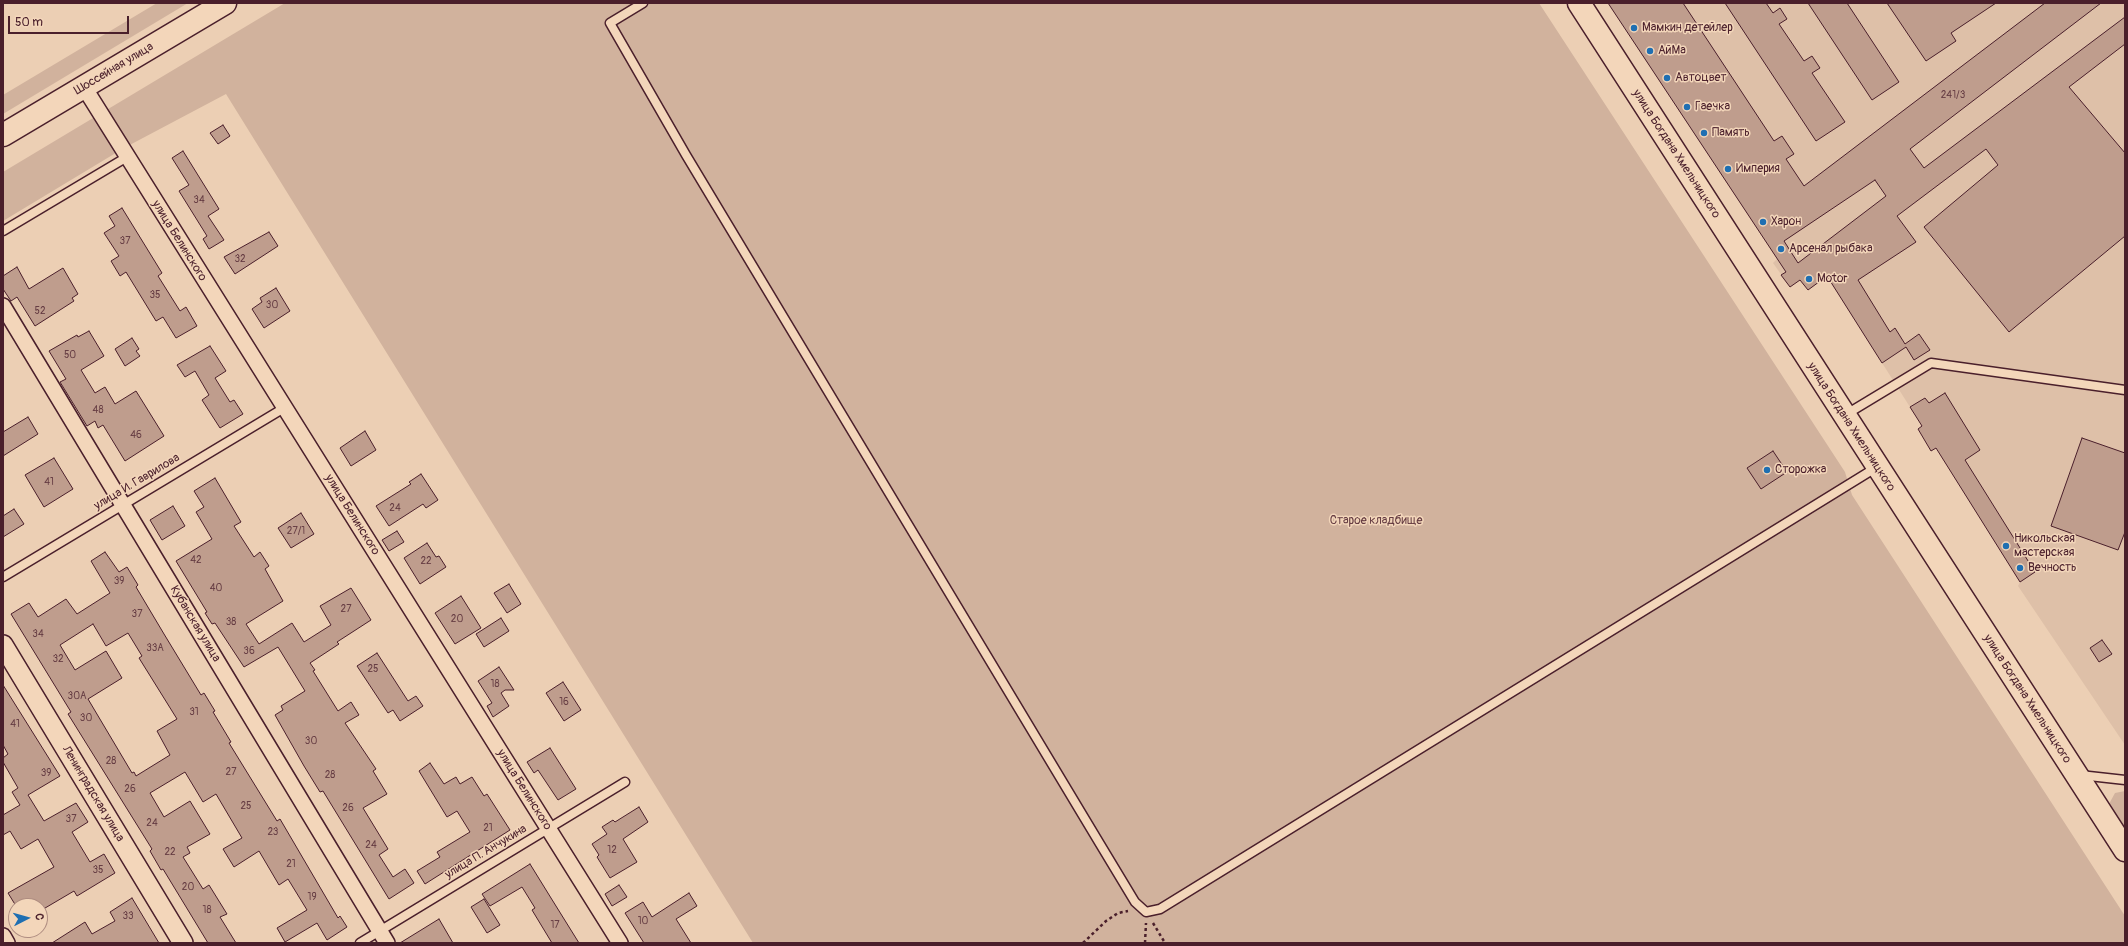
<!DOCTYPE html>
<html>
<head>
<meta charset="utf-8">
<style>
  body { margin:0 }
  #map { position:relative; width:2128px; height:946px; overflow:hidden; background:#eccfb4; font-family:Pangolin,sans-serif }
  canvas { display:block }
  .frame { position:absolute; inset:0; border:4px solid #4a1f2b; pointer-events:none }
  .north { position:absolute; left:8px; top:898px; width:40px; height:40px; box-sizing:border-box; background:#f3d6ba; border:1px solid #af8d81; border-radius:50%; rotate:84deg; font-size:11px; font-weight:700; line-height:16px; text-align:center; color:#4a1f2b }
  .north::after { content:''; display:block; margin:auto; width:14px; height:18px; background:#1f6fb2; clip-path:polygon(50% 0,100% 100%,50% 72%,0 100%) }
  .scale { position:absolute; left:8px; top:16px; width:121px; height:18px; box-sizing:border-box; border:2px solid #4a1f2b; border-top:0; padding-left:5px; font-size:12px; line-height:14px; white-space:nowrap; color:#4a1f2b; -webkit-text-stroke:3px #f3d6ba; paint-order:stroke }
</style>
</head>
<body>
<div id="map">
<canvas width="2128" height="946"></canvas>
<div class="frame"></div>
<div class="north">С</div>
<div class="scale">50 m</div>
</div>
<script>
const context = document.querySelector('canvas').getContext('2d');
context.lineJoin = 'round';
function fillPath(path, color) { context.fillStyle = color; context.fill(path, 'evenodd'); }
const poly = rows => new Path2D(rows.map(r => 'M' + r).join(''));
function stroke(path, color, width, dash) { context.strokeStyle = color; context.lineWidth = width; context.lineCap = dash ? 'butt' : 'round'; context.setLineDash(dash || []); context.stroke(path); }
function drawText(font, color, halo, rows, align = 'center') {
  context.font = font + ' Pangolin,sans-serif'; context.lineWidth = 3; context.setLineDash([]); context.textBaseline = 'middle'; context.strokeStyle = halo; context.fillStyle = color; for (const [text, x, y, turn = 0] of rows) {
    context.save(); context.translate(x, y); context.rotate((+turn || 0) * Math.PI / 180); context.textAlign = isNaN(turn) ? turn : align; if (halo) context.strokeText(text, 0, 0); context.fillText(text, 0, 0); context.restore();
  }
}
fillPath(poly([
  [1608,3,2125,3,2125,745,2018,586,2020,582,1936,448,1931,451,1918,429,1922,426,1827,276,1808,290,1800,280,1790,287,1773,263,1777,259]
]), '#dec0a8');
fillPath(poly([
  [157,3,188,3,3,114,3,95],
  [285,3,1539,3,1845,472,1852,495,2125,916,2125,941,2122,943,753,943,226,94,124,148,3,221,3,172],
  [2125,791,2125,829,2109,804,2115,793]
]), '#d1b29d');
const building = poly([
  [1608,3,1683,3,1774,141,1782,136,1794,154,1786,159,1804,186,2045,3,2101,3,1910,149,1924,168,2125,17,2125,44,2069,87,2125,153,2125,236,2009,332,1924,227,1998,165,1986,149,1897,216,1916,242,1858,280,1890,332,1895,328,1905,344,1919,334,1930,350,1914,360,1906,347,1882,363,1827,276,1808,290,1800,280,1790,287,1781,275,1786,272,1608,3],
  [1875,180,1886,196,1798,263,1784,241,1875,180],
  [1725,3,1766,3,1773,13,1780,8,1787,19,1779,24,1804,61,1812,56,1820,68,1812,73,1845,122,1816,141,1725,3],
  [1808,3,1847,3,1899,82,1872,100,1808,3],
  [1887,3,1996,3,1951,33,1956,41,1926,61,1887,3],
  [223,125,230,136,218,144,210,133,223,125],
  [183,151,219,209,208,216,224,240,209,249,203,239,207,236,179,191,189,185,172,158,183,151],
  [122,208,162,273,158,276,180,311,186,307,197,326,176,338,163,317,156,321,126,272,120,276,111,261,119,256,104,233,115,226,109,216,122,208],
  [269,232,278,246,235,274,224,257,269,232],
  [17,267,29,289,63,268,78,294,72,298,74,301,35,326,17,297,11,301,3,289,3,276,17,267],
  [276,288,290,311,264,328,252,309,262,302,260,298,276,288],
  [89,331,104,356,81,370,95,393,105,387,115,404,136,391,164,436,125,461,103,425,98,428,95,421,87,426,60,382,66,379,49,351,77,335,78,337,89,331],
  [132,338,139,349,136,351,140,356,125,366,115,349,132,338],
  [210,346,226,371,215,378,230,402,234,400,243,414,220,428,202,400,209,395,195,371,185,377,177,365,210,346],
  [1945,393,1980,450,1965,460,2035,572,2020,582,1936,448,1931,451,1918,429,1922,426,1910,407,1925,398,1929,403,1945,393],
  [28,417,38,434,3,456,3,432,28,417],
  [365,431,376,450,351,466,340,448,365,431],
  [2082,438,2125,453,2125,532,2118,550,2051,526,2082,438],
  [1773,451,1787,472,1761,489,1747,468,1773,451],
  [54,458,73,489,44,507,25,475,54,458],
  [421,474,438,500,426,508,423,504,389,526,376,506,411,484,409,482,421,474],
  [215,478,241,522,234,526,254,557,260,552,269,566,265,569,283,601,246,624,259,644,292,623,304,642,331,625,320,606,351,588,371,620,337,642,339,644,310,663,315,670,313,671,338,711,351,702,359,715,345,723,376,769,373,771,387,794,363,808,388,849,379,855,393,877,405,869,414,883,389,899,323,791,320,792,304,766,275,715,283,710,281,706,305,691,278,647,244,667,215,623,212,624,205,613,207,612,176,561,212,539,196,512,204,507,194,491,215,478],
  [173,506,185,526,162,540,150,520,173,506],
  [14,509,24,524,3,537,3,516,14,509],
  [301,513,314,534,291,548,278,528,301,513],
  [397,531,404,542,389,551,382,540,397,531],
  [427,543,436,557,439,556,446,567,420,584,404,558,427,543],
  [105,552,119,572,127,567,138,585,136,587,164,634,201,695,204,693,215,711,213,712,231,742,229,743,277,821,280,819,338,918,340,916,347,927,327,940,317,923,285,942,277,928,307,910,288,879,279,885,259,851,234,867,223,849,242,838,216,794,203,802,185,772,150,793,164,817,190,801,210,834,187,847,190,853,183,857,203,889,209,885,227,914,220,917,236,943,208,943,163,869,161,870,150,851,152,849,68,714,71,712,11,614,29,603,38,617,66,599,77,614,110,593,91,561,105,552],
  [93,624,106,646,128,633,142,656,139,658,177,719,157,731,170,755,136,776,134,772,132,773,88,699,122,678,106,651,75,670,60,645,93,624],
  [509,584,521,604,507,613,494,593,509,584],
  [461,596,481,628,455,644,435,613,461,596],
  [501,618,509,631,484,647,476,634,501,618],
  [2102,640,2112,654,2099,662,2090,648,2102,640],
  [377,653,408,701,416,696,423,706,400,721,393,710,388,713,357,666,377,653],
  [499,667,514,690,505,690,501,693,509,706,493,717,487,706,492,703,478,681,499,667],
  [563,682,581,710,564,721,546,693,563,682],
  [3,685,60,776,28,795,44,821,76,803,88,822,72,832,90,862,104,854,115,873,77,896,74,891,40,911,40,906,16,906,8,893,54,867,38,839,21,849,10,831,3,835,3,815,20,805,12,792,18,788,3,762,3,758,8,754,3,745,3,685],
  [550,748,576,789,558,800,538,770,534,773,527,762,550,748],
  [430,763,444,784,456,777,460,784,472,777,484,796,487,794,510,830,425,884,417,871,440,857,437,852,470,832,457,811,447,817,419,771,430,763],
  [639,807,648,822,623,839,637,862,610,878,597,857,599,855,592,844,607,834,602,827,613,820,615,822,639,807],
  [530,864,551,898,579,943,552,943,532,910,535,908,522,887,490,906,482,894,530,864],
  [619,885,627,897,612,906,605,894,619,885],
  [689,893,697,906,676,919,691,943,644,943,625,913,643,902,652,917,689,893],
  [132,898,159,943,52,943,85,922,92,934,115,921,110,912,132,898],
  [484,899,500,925,487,933,471,907,484,899],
  [439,919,453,943,400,943,439,919]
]);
fillPath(building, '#bf9d8d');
stroke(building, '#4a1f2b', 1);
const service = poly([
  [643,3,610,23,686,155,1100,844,1135,902,1146,912,1160,909,1877,467],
  [3,231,127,157],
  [1845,415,1931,363,2125,390],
  [3,577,284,408],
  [2080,775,2125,780],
  [360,943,625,782]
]);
const minor = poly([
  [84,87,620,943],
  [3,306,387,943],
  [3,936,7,943]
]);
const tertiary = poly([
  [3,645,183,943]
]);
const secondary = poly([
  [1579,3,2125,850],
  [3,135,225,3]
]);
stroke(service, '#4a1f2b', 11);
stroke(minor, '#4a1f2b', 18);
stroke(tertiary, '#4a1f2b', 22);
stroke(secondary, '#4a1f2b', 25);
stroke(poly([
  [1153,923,1165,943],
  [1083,943,1106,921,1118,913,1128,911],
  [1145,943,1146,923]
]), '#4a1f2b', 2.5, [3, 3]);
stroke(service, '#f3d6ba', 8);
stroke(minor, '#f3d6ba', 15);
stroke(tertiary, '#f3d6ba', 19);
stroke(secondary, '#f3d6ba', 22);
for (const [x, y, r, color] of [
  [1634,28,4,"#1f6fb2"],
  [1650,51,4,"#1f6fb2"],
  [1667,78,4,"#1f6fb2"],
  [1687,107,4,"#1f6fb2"],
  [1704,133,4,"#1f6fb2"],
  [1728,169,4,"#1f6fb2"],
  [1763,222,4,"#1f6fb2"],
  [1781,249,4,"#1f6fb2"],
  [1809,279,4,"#1f6fb2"],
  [1767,470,4,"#1f6fb2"],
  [2006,546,4,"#1f6fb2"],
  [2020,568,4,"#1f6fb2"]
]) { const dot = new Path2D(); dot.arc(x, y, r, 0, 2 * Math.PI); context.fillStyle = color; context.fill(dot); stroke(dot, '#f3d6ba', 1.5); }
drawText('10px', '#673e44', null, [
  ["241/3",1953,95],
  ["34",199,200],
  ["37",125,241],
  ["32",240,259],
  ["35",155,295],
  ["30",272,305],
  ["52",40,311],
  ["50",70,355],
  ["48",98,410],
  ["46",136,435],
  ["41",49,482],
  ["24",395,508],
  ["27/1",296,531],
  ["42",196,560],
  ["22",426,561],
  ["39",119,581],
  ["40",216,588],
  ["27",346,609],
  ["37",137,614],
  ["20",457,619],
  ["38",231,622],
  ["34",38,634],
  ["33А",155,648],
  ["36",249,651],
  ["32",58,659],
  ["25",373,669],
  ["18",495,684],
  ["30А",77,696],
  ["16",564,702],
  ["31",194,712],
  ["30",86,718],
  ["41",15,724],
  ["30",311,741],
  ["28",111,761],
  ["27",231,772],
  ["39",46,773],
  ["28",330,775],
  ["26",130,789],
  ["25",246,806],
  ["26",348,808],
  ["37",71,819],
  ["24",152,823],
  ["21",488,828],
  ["23",273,832],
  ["24",371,845],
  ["12",612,850],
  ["22",170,852],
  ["21",291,864],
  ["35",98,870],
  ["20",188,887],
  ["19",312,897],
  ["18",207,910],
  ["33",128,916],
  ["10",643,921],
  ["17",555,925]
]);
drawText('12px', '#4a1f2b', '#f3d6ba', [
  ["Мамкин детейлер",1642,28],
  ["АйМа",1658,51],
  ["Автоцвет",1675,78],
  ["Гаечка",1695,107],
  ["Память",1712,133],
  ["Империя",1736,169],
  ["Харон",1771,222],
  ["Арсенал рыбака",1789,249],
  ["Motor",1817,279],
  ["Сторожка",1775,470],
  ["Никольская",2014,539],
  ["мастерская",2014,553],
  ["Вечность",2028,568]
], 'left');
drawText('12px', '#4a1f2b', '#f3d6ba', [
  ["Шоссейная улица",114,69,-31],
  ["улица Богдана Хмельницкого",1676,154,57],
  ["улица Белинского",179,241,58],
  ["улица Богдана Хмельницкого",1851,427,57],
  ["улица И. Гаврилова",137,482,-31],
  ["улица Белинского",352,515,58],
  ["Кубанская улица",195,624,59],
  ["улица Богдана Хмельницкого",2027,699,57],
  ["улица Белинского",524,790,58],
  ["Ленинградская улица",93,794,59],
  ["улица П. Анчукина",486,852,-31]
]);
drawText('12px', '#653c42', '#f3d6ba', [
  ["Старое кладбище",1376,521]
]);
</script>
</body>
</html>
